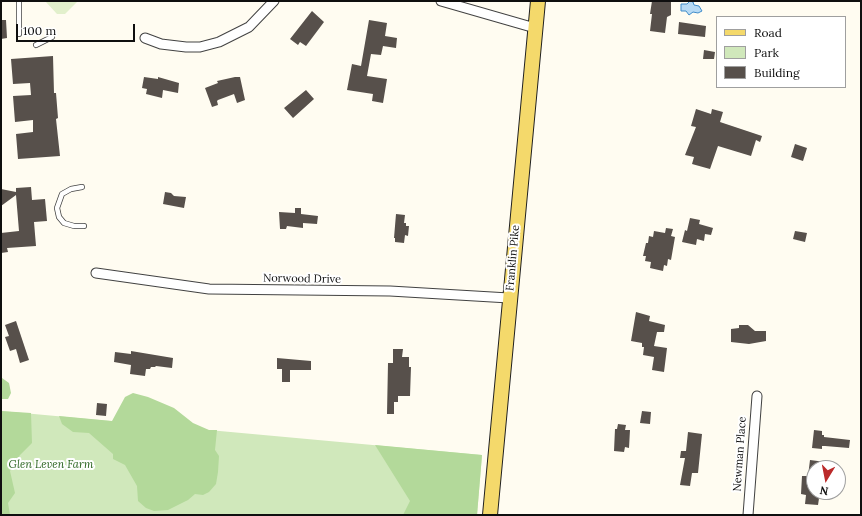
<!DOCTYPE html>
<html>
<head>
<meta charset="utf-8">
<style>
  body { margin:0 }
  #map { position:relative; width:862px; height:516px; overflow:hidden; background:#fffcf1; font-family:Lora,serif }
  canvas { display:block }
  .frame { position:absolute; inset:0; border:2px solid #0f0f0f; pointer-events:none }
  .legend { position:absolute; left:716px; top:16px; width:130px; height:72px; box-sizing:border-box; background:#fff; border:1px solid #9f9f9f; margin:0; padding:5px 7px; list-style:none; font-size:12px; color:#0f0f0f }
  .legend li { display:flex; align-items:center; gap:8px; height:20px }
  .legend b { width:20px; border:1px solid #9f9f9f }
  .north { position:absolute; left:806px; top:460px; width:40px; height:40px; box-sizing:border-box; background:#fff; border:1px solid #9f9f9f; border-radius:50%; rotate:190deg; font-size:11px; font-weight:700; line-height:16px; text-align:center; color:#0f0f0f }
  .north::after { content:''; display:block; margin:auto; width:14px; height:18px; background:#bb2a2a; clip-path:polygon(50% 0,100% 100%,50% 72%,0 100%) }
  .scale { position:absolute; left:16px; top:24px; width:119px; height:18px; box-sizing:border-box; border:2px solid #0f0f0f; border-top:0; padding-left:5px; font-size:12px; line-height:14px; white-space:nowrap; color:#0f0f0f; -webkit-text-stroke:3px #fff; paint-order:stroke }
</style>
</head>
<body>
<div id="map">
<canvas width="862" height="516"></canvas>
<div class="frame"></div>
<ul class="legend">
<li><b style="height:5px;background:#f4d96b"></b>Road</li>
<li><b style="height:11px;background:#d0e8bb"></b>Park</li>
<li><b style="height:11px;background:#57504b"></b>Building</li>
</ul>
<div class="north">N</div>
<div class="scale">100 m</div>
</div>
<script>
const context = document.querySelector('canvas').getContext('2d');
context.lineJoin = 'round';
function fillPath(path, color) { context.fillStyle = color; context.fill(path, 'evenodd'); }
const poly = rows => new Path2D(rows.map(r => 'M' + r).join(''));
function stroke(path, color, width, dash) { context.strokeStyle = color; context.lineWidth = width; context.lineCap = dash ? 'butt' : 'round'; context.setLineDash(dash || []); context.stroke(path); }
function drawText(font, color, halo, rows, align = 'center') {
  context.font = font + ' Lora,serif'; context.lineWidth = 4; context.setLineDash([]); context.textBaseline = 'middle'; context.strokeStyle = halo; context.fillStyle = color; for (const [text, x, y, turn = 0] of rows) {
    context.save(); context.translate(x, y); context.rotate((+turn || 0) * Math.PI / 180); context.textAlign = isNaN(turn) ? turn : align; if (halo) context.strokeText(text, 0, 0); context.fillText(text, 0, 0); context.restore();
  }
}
fillPath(poly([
  [1,411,482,455,477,515,1,515]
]), '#d0e8bb');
fillPath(poly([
  [2,378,9,383,11,393,8,399,1,399],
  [133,393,148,397,174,408,193,423,209,430,217,430,215,450,219,456,218,472,216,484,209,492,203,495,195,494,188,500,168,510,154,511,146,508,138,501,137,486,125,465,113,459,113,454,89,433,73,432,62,424,59,416,112,421,125,397],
  [1,411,31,413,32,443,20,455,10,471,15,493,8,503,10,515,1,515],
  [375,445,482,455,477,515,403,515,410,501]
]), '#b3d99a');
fillPath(poly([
  [45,1,78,1,65,14,57,14]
]), '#e2f0cc');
const water = poly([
  [690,1,693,2,694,5,699,6,702,11,698,13,693,12,689,15,686,11,681,11,681,4,687,4,690,1]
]);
fillPath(water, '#b7daf4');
stroke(water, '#408cc9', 1);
fillPath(poly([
  [652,1,671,1,671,15,667,17,665,33,650,31,652,14,650,14],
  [312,11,324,22,306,46,300,42,298,45,290,39],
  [1,20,6,20,7,38,1,39],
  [369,20,387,23,385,36,397,38,396,48,383,46,381,55,371,54,367,76,387,79,383,103,372,101,373,94,347,90,352,64,361,66],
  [679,22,706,26,705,37,678,34],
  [704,50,715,52,714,59,703,59],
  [53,56,54,93,56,93,58,118,56,119,60,156,18,159,16,134,33,132,33,120,15,122,13,96,31,95,30,83,13,84,11,59],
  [144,77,158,79,158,77,179,83,178,93,163,90,162,98,146,94,147,89,142,88],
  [235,77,240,77,245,100,237,103,234,94,218,100,217,101,218,105,212,107,205,88,218,83,217,81],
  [306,90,314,99,293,118,284,108],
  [696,109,711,114,712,109,723,112,720,122,762,136,760,142,756,140,751,156,718,146,710,169,692,164,694,157,685,155,696,127,691,126],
  [795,144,807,148,803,161,791,157],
  [31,187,32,200,45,199,47,221,34,222,36,246,7,248,8,252,1,253,1,233,19,231,16,195,1,206,1,189,16,192,16,188],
  [165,192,171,193,174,196,186,197,184,208,163,204],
  [295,208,301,208,301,214,318,216,317,224,303,223,303,228,287,226,286,229,280,229,279,212,295,213],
  [396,214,405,215,404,223,406,223,406,226,409,226,408,236,405,235,404,243,395,242,395,238,394,238],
  [690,218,700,220,699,224,713,228,711,235,705,234,704,241,697,239,696,245,682,242,685,230,687,231],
  [666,228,673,229,671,236,675,237,671,260,668,259,667,266,664,265,663,271,650,268,651,262,645,261,646,256,643,256,646,243,648,243,649,236,653,237,654,231,665,233],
  [795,231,807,233,805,242,793,239],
  [636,312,650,316,649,321,665,325,664,332,657,332,654,346,667,348,664,372,652,370,654,357,643,355,644,347,642,347,642,343,631,341],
  [16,321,29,360,20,363,16,349,10,351,5,337,9,336,5,325],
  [739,325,748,325,755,331,766,331,766,341,749,344,731,342,731,329,739,328],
  [393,349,403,349,402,357,409,357,409,367,411,367,410,396,398,396,398,402,394,402,394,414,387,414,388,363,393,363],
  [131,351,173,358,172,368,156,366,155,367,151,367,150,369,146,369,145,376,130,374,131,365,114,362,115,352,131,354],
  [277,358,311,361,311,370,290,370,290,382,282,382,282,369,277,369],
  [97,403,107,404,106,416,96,415],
  [642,411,651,412,650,424,640,423],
  [618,424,626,425,625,430,630,430,629,448,625,447,624,452,614,451,615,429,617,429],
  [814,430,822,431,822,435,824,435,824,437,850,440,849,448,825,446,822,446,822,449,812,448],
  [688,432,702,434,698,473,692,473,690,486,680,485,685,458,680,458,681,451,686,451],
  [810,460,833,463,832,468,814,468,814,492,820,492,818,505,805,504,806,495,801,494,802,476,808,476]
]), '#57504b');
const lane = poly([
  [19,1,19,34],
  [36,45,52,37],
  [82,187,71,189,62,194,57,208,59,217,64,223,74,226,84,226]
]);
const street = poly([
  [441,1,535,28],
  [145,38,161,44,186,47,200,47,219,42,249,27,274,1],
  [96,273,209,289,390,291,509,298],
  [748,515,757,396]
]);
const primary = poly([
  [490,515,538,1]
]);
stroke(lane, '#424242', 6);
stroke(street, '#424242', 11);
stroke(primary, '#202020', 16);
stroke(lane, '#fff', 4.5);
stroke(street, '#fff', 9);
stroke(primary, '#f4d96b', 14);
drawText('11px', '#0f0f0f', '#fff', [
  ["Franklin Pike",513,258,-85],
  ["Norwood Drive",302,279,1],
  ["Newman Place",740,454,-86]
]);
drawText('italic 11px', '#2b6520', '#fff', [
  ["Glen Leven Farm",51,465]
]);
</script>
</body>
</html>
